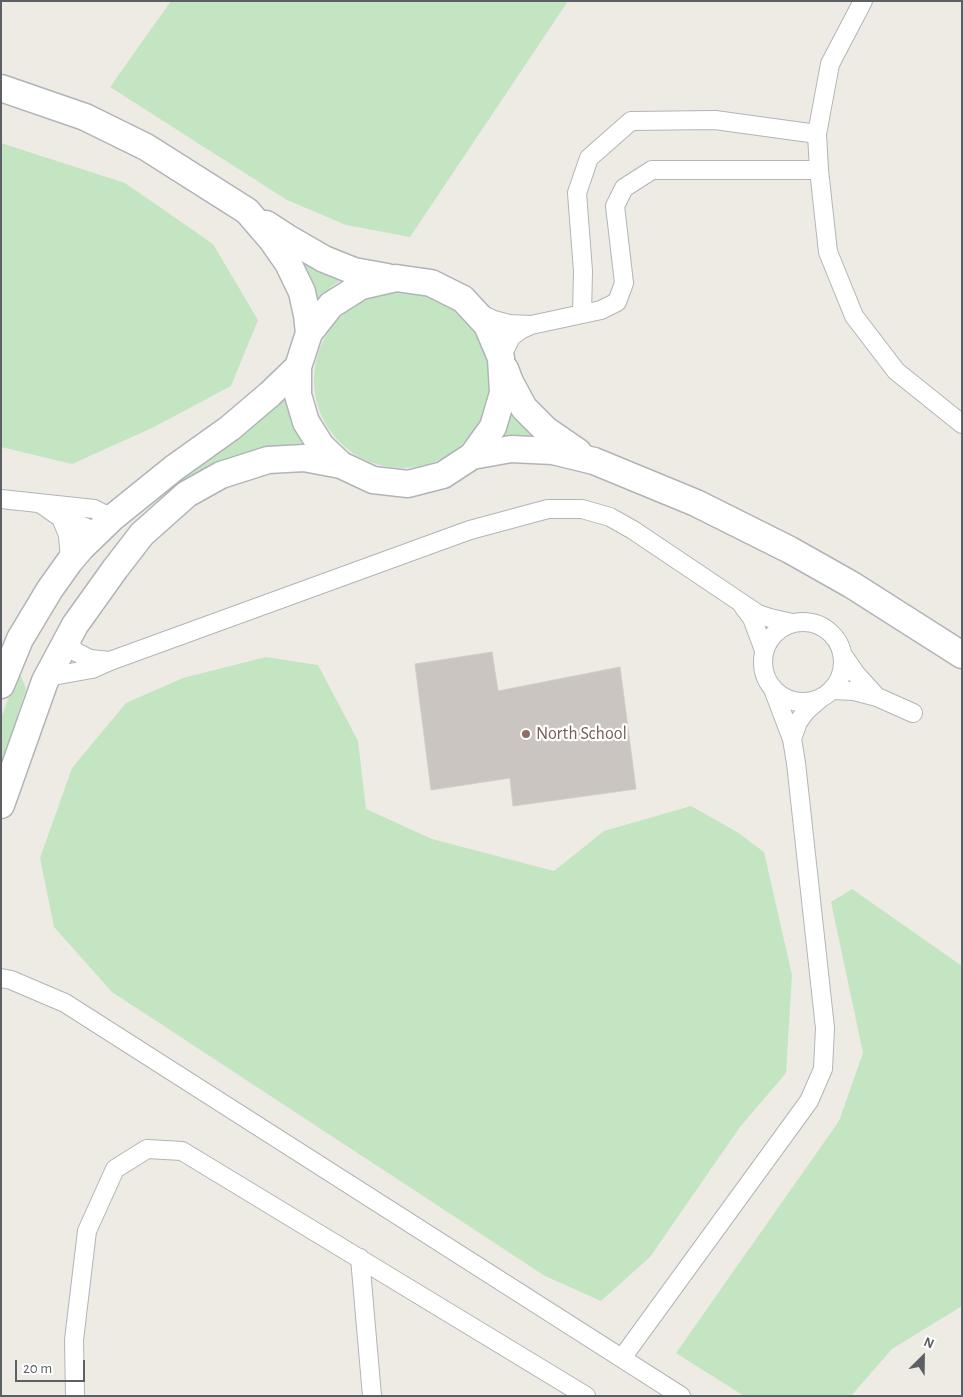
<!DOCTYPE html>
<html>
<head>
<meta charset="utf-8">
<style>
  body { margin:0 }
  #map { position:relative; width:963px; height:1397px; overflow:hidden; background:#eeebe4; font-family:"Alegreya Sans",sans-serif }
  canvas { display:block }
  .frame { position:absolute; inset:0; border:2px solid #5c6064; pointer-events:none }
  .north { position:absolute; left:898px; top:1332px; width:50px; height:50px; -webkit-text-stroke:4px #fff; paint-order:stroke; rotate:23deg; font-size:14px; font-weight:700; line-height:20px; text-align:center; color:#5c6064 }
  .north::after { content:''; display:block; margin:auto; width:18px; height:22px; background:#5c6064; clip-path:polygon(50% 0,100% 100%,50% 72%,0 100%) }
  .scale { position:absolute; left:15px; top:1360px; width:70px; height:22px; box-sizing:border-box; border:2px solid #5c6064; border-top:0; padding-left:6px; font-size:15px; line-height:18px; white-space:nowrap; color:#5c6064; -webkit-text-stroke:4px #fff; paint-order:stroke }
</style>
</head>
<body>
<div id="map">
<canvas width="963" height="1397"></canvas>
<div class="frame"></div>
<div class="north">N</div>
<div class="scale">20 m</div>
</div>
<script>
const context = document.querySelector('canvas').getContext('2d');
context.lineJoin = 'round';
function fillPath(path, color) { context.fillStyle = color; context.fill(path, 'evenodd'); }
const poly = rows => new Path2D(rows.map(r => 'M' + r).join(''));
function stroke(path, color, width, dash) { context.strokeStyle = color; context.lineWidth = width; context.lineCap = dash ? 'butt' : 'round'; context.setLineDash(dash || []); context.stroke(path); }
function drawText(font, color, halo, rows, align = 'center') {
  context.font = font + ' "Alegreya Sans",sans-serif'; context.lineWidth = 4.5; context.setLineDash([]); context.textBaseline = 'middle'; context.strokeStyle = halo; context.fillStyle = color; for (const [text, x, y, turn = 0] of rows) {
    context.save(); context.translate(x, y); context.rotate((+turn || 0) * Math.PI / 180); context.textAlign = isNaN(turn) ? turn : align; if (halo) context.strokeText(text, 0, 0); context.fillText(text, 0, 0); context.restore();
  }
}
fillPath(poly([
  [171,1,568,1,410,237,346,225,287,200,110,87],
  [1,143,125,183,213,244,258,320,231,386,152,428,72,464,1,447],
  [298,256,345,277,331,287,313,305],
  '314 380a88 88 0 1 1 176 0a88 88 0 1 1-176 0Z',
  [285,390,289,412,297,431,309,447,277,445,224,460,178,485,141,513,137,510],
  [512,408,557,447,499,441,508,425],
  [266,657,318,665,358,741,366,809,432,839,554,871,604,831,691,806,737,832,764,852,792,975,786,1073,740,1127,650,1257,601,1301,545,1276,112,992,54,927,40,858,72,768,126,703,183,678],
  [19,670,26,689,1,767,1,718],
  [852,889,962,966,962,1306,892,1349,851,1396,744,1396,676,1353,839,1121,863,1053,831,902]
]), '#c4e5c1');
const building = poly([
  [492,652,498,691,620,667,636,789,513,806,510,778,431,790,415,664,492,652]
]);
fillPath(building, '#cac5c1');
stroke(building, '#d3ccc2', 1);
const street = poly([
  [863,1,830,64,817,134,819,170,828,252,854,316,896,371,962,424],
  [478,313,494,320,509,324,531,325],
  [582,314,583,271,577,193,589,158,631,121,715,120,817,134],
  [501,358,511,337,522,329,531,325,601,310,617,302,624,283,615,206,624,188,652,170,819,170],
  [1,499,94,509,112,518],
  [41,504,61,518,68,535,70,561],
  [61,518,97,532],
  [743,606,752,618,764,650],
  '763 662a40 40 0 1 1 80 0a40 40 0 1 1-80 0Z',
  [70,635,70,645,76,652,90,659,110,661],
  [842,654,856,674,876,696],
  [47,677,92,669,110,661,470,530,548,509,582,509,610,517,633,530,758,614,770,618,792,623],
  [832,690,854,691,877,697,913,713],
  [792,739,798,722,806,711,821,698],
  [1,978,11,980,65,1003,681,1396],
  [360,1258,372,1396],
  [622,1358,809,1101,823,1069,825,1028,796,763,792,739,773,689],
  [75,1396,74,1340,87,1231,115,1169,147,1149,182,1151,586,1396]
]);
const secondary = poly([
  [1,88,85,117,146,147,247,211,272,240,288,263,302,292,307,315,309,333],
  [266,224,286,237,324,259,354,271,387,277],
  [505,369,510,382,524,408,546,430,578,452],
  [472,456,511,449,553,451,594,461,696,503,790,550,852,585,962,655],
  [1,685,20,639,50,589,70,561,81,548,112,518,174,468,230,428,270,394,298,367],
  [1,805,45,681,75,625,115,569,142,534,187,494,221,475,268,460,304,458,341,465,373,480,408,484,443,475,472,456,493,427,503,393,501,358,487,325,463,299,431,283,396,278,361,286,331,305,309,333,298,367,298,395,306,422,321,446,341,465]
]);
stroke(street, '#b1b5b9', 20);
stroke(secondary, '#b0b4b9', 29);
stroke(street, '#fff', 18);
stroke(secondary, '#fff', 26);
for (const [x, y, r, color] of [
  [526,734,5,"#8d6e63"]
]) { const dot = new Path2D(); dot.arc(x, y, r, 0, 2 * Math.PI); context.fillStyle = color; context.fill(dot); stroke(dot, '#fff', 2); }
drawText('18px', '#785e54', '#fff', [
  ["North School",536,734]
], 'left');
</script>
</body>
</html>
